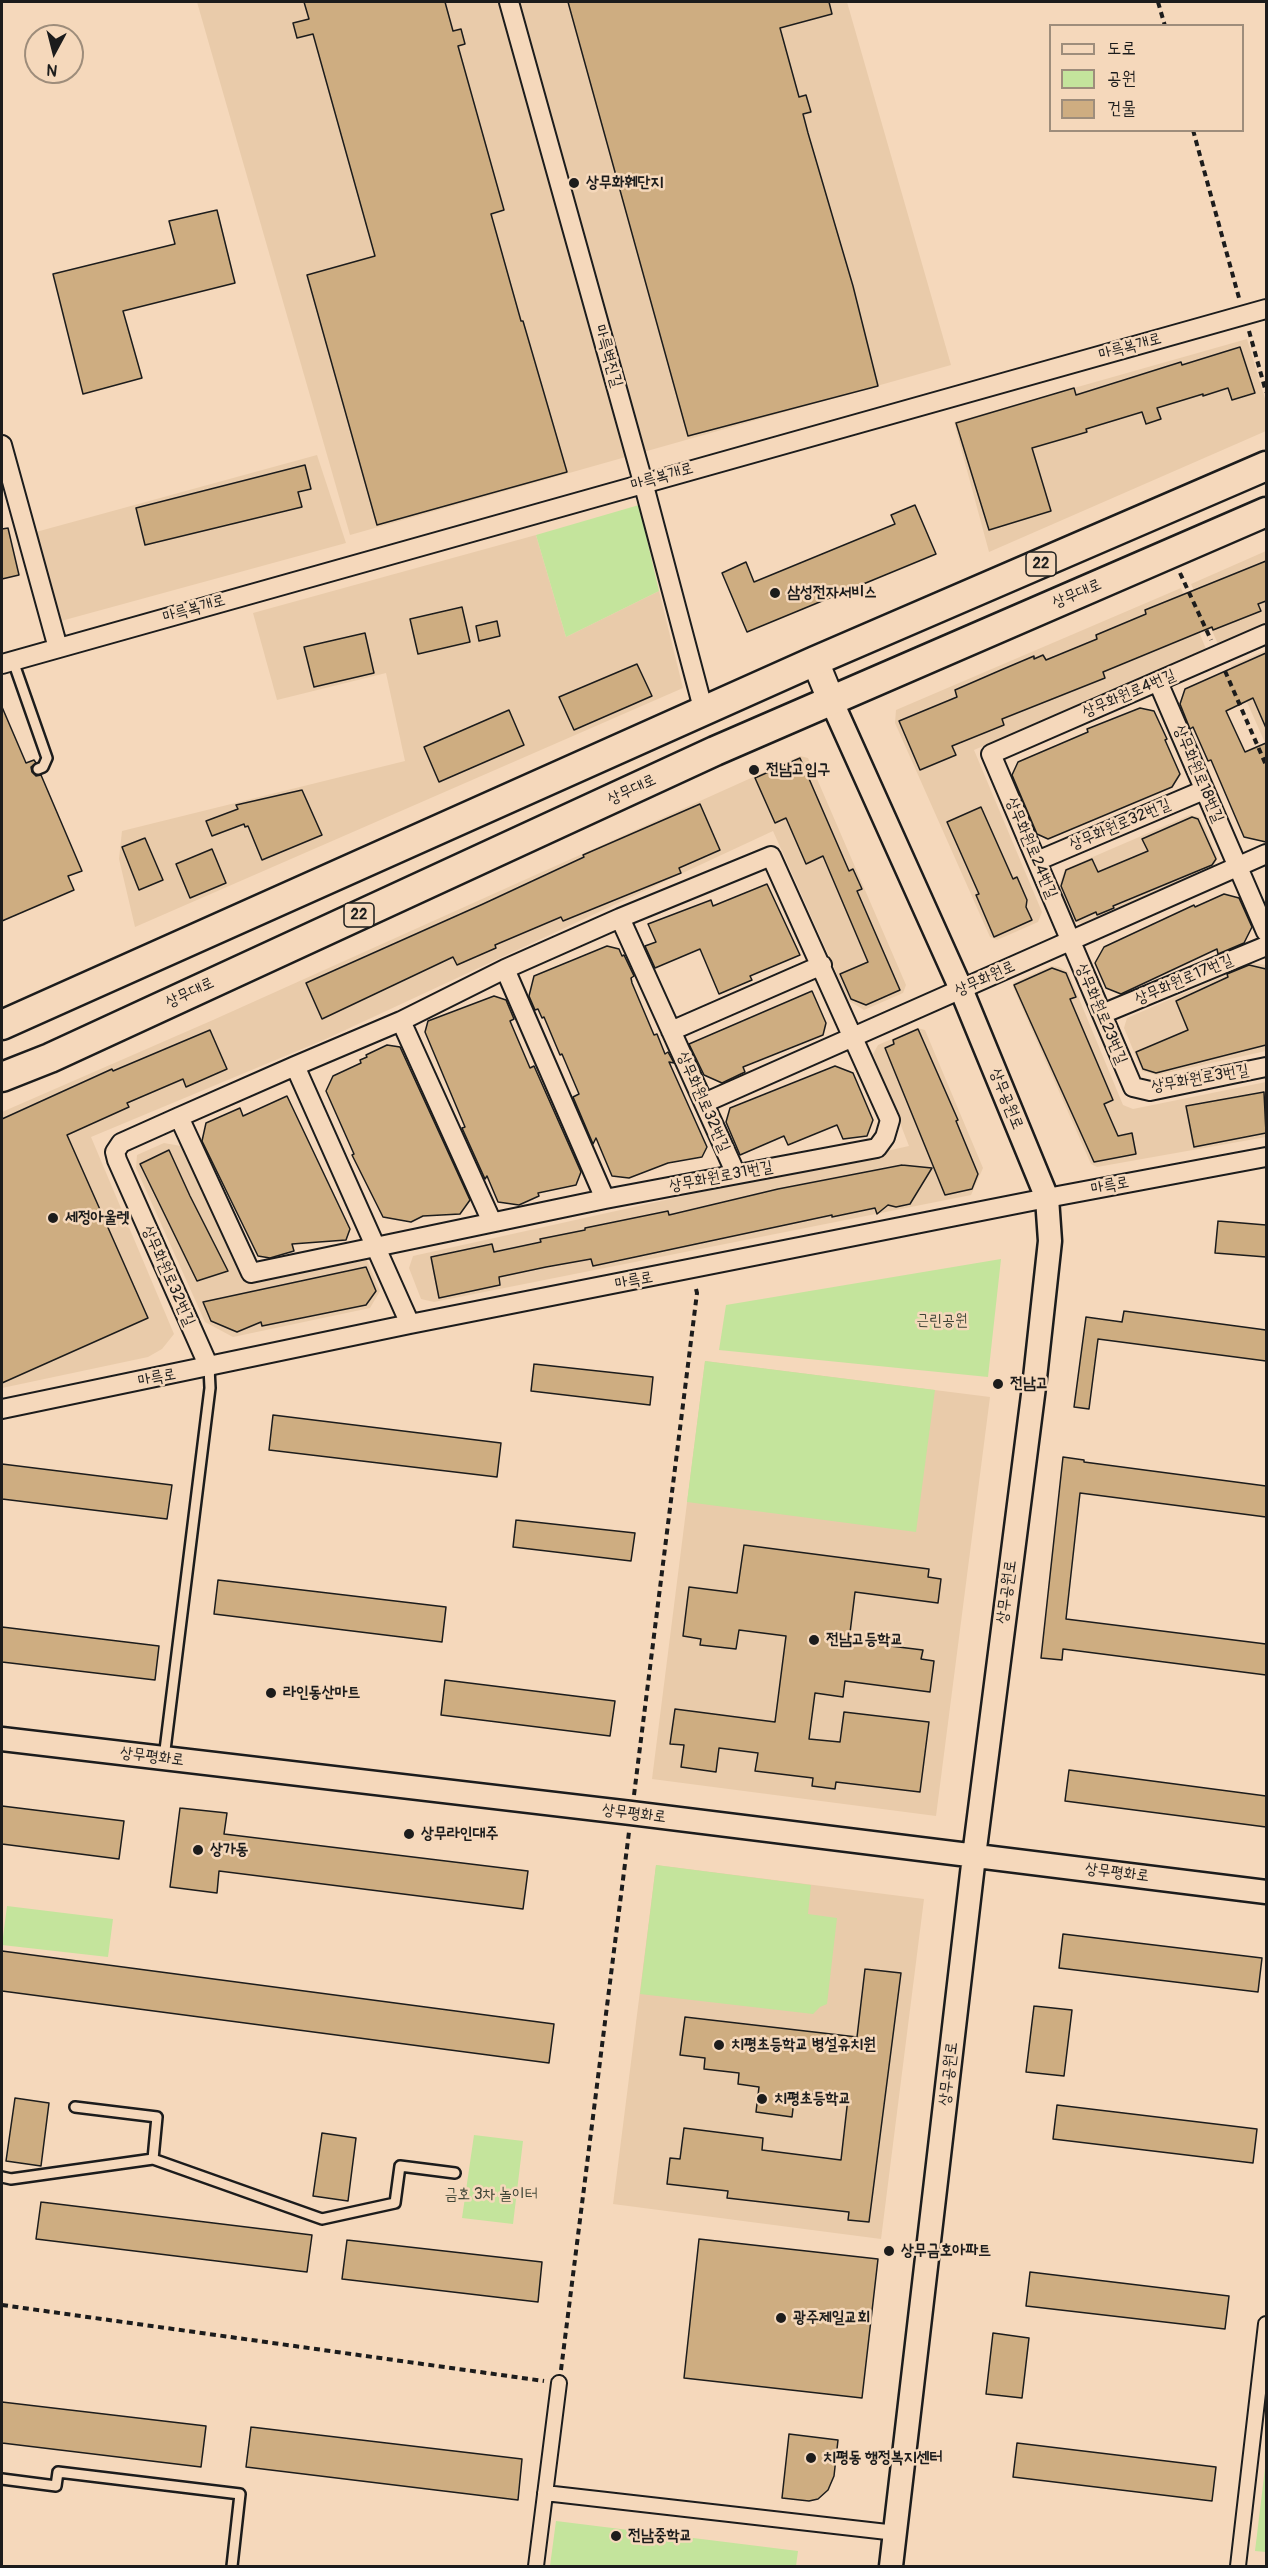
<!DOCTYPE html>
<html>
<head>
<meta charset="utf-8">
<style>
  body { margin:0 }
  #map { position:relative; width:1268px; height:2568px; overflow:hidden; background:#f5d8bb; font-family:Pangolin,"Poor Story",sans-serif }
  canvas { display:block }
  .frame { position:absolute; inset:0; border:3px solid #1c1c1c; pointer-events:none }
  .legend { position:absolute; left:1049px; top:24px; width:195px; height:108px; box-sizing:border-box; background:#f5d8bb; border:2px solid #9e8d7b; margin:0; padding:8px 10px; list-style:none; font-size:18px; color:#1c1c1c }
  .legend li { display:flex; align-items:center; gap:12px; height:30px }
  .legend b { width:30px; border:2px solid #9e8d7b }
  .north { position:absolute; left:24px; top:24px; width:60px; height:60px; box-sizing:border-box; background:#f5d8bb; border:2px solid #9e8d7b; border-radius:50%; rotate:187deg; font-size:16px; font-weight:700; line-height:24px; text-align:center; color:#1c1c1c }
  .north::after { content:''; display:block; margin:auto; width:21px; height:27px; background:#1c1c1c; clip-path:polygon(50% 0,100% 100%,50% 72%,0 100%) }
</style>
</head>
<body>
<div id="map">
<canvas width="1268" height="2568"></canvas>
<div class="frame"></div>
<ul class="legend">
<li><b style="height:8px;background:#f5d8bb"></b>도로</li>
<li><b style="height:16px;background:#c4e49c"></b>공원</li>
<li><b style="height:16px;background:#cead81"></b>건물</li>
</ul>
<div class="north">N</div>
</div>
<script>
const context = document.querySelector('canvas').getContext('2d');
context.lineJoin = 'round';
function fillPath(path, color) { context.fillStyle = color; context.fill(path, 'evenodd'); }
const poly = rows => new Path2D(rows.map(r => 'M' + r).join(''));
function stroke(path, color, width, dash) { context.strokeStyle = color; context.lineWidth = width; context.lineCap = dash ? 'butt' : 'round'; context.setLineDash(dash || []); context.stroke(path); }
function drawText(font, color, halo, rows, align = 'center') {
  context.font = font + ' Pangolin,"Poor Story",sans-serif'; context.lineWidth = 5; context.setLineDash([]); context.textBaseline = 'middle'; context.strokeStyle = halo; context.fillStyle = color; for (const [text, x, y, turn = 0] of rows) {
    context.save(); context.translate(x, y); context.rotate((+turn || 0) * Math.PI / 180); context.textAlign = isNaN(turn) ? turn : align; if (halo) context.strokeText(text, 0, 0); context.fillText(text, 0, 0); context.restore();
  }
}
fillPath(poly([
  [197,2,847,2,951,365,350,535],
  [1247,339,1266,402,1266,431,989,552,954,422],
  [317,455,346,543,61,621,36,532],
  [536,535,566,637,659,591,683,688,135,927,119,859,122,831,405,761,386,673,277,700,253,613],
  [1266,551,1266,623,1218,644,1191,584],
  [1181,588,1206,649,974,750,1042,912,1038,922,997,940,990,937,895,723,896,710],
  [1266,650,1266,745,1231,666],
  [800,756,808,758,906,985,903,993,864,1010,849,1001,773,831,326,1039,91,1137,174,1334,162,1349,148,1357,2,1388,2,1112,213,1020],
  [1190,815,1200,817,1218,858,1214,865,1083,924,1073,921,1058,887,1065,869],
  [1254,963,1266,965,1266,1051,1157,1075,1142,1071,1124,1028,1127,1018],
  [1051,966,1059,967,1068,972,1123,1105,1133,1109,1266,1082,1266,1137,1097,1167,1091,1164,1013,987,1013,983],
  [917,1028,925,1030,983,1168,971,1195,434,1302,421,1299,409,1268,413,1256,909,1146,873,1054,878,1045],
  [164,1143,181,1146,244,1278,255,1282,366,1258,380,1291,370,1308,233,1337,205,1322,136,1168,137,1155],
  [705,1361,990,1397,936,1816,652,1779],
  [656,1865,924,1899,881,2239,613,2204]
]), '#e9cbaa');
fillPath(poly([
  [639,505,659,591,566,637,536,535],
  [1001,1259,988,1377,719,1350,726,1305],
  [705,1361,935,1390,916,1532,687,1502],
  [656,1865,811,1885,808,1914,837,1918,827,2004,820,2007,813,2014,640,1994],
  [7,1906,113,1919,108,1957,2,1945],
  [474,2135,523,2141,513,2224,462,2218],
  [1266,2460,1266,2552,1255,2551],
  [556,2521,798,2551,796,2566,550,2566]
]), '#c4e49c');
const building = poly([
  [304,2,445,2,453,31,461,29,465,44,458,46,504,210,491,214,521,321,523,321,567,472,377,525,307,275,375,256,313,34,297,38,293,23,309,19,304,2],
  [568,2,829,2,832,14,780,28,799,97,806,95,811,112,803,114,808,133,853,286,878,386,688,436,568,2],
  [217,210,235,283,123,311,142,378,83,394,53,274,175,244,169,221,217,210],
  [1240,347,1255,393,1232,400,1228,388,1203,396,1203,394,1157,408,1161,419,1146,424,1142,412,1086,429,1087,432,1032,448,1051,511,989,530,956,423,1074,388,1076,395,1181,362,1182,365,1240,347],
  [305,465,311,489,298,492,302,507,145,545,136,508,305,465],
  [915,505,936,554,747,632,722,573,746,562,754,582,895,524,891,515,915,505],
  [8,528,19,575,2,579,2,529,8,528],
  [1266,561,1266,601,1258,604,1261,611,1213,630,1212,627,1103,672,1105,678,1002,719,1004,725,952,746,956,755,920,770,899,721,957,697,955,690,1001,670,1034,656,1034,659,1043,655,1046,660,1097,639,1096,635,1146,614,1145,610,1266,561],
  [462,607,470,642,418,654,410,619,462,607],
  [497,621,500,636,479,641,476,626,497,621],
  [365,633,374,673,314,687,304,647,365,633],
  [1266,653,1266,728,1253,698,1226,711,1245,752,1266,743,1266,842,1244,837,1211,760,1208,761,1193,727,1190,729,1180,704,1185,689,1266,653],
  [637,664,652,696,574,730,559,697,637,664],
  [2,707,26,763,34,760,36,763,31,767,32,772,36,776,41,775,82,871,68,876,74,890,2,921,2,707],
  [1140,708,1154,711,1167,739,1165,740,1180,774,1172,787,1048,839,1037,834,1012,775,1018,762,1088,732,1087,729,1140,708],
  [509,710,524,745,439,782,424,747,509,710],
  [800,758,849,871,853,869,862,889,857,891,900,990,866,1005,851,999,840,974,868,962,823,856,806,864,786,818,775,823,755,778,800,758],
  [302,790,322,835,262,860,248,826,245,827,244,824,212,836,206,821,238,809,236,805,302,790],
  [700,804,720,850,679,868,681,873,563,921,561,917,495,945,496,948,457,965,453,957,322,1019,306,983,483,904,584,857,583,855,700,804],
  [981,807,1013,879,1017,877,1027,900,1026,907,1032,920,994,937,976,895,979,894,947,822,981,807],
  [1192,817,1198,819,1216,859,1212,865,1113,906,1114,908,1097,915,1096,912,1076,921,1061,886,1066,870,1092,859,1098,872,1148,851,1142,839,1192,817],
  [145,838,163,880,139,890,122,847,145,838],
  [212,849,226,883,190,898,176,864,212,849],
  [767,884,800,955,750,976,752,980,719,994,700,949,655,968,645,946,656,942,648,924,711,900,713,906,767,884],
  [1224,894,1239,898,1252,927,1244,943,1218,954,1217,949,1121,994,1106,988,1095,963,1104,947,1194,905,1195,907,1224,894],
  [607,946,619,949,622,956,624,955,634,976,631,978,632,983,654,1035,657,1034,665,1054,668,1052,674,1063,669,1062,707,1147,702,1157,668,1163,629,1178,612,1176,596,1138,593,1144,573,1097,579,1094,562,1054,560,1055,544,1017,542,1018,538,1009,535,1010,529,996,534,976,607,946],
  [1249,965,1266,969,1266,1045,1156,1073,1143,1069,1136,1052,1188,1030,1176,1001,1228,977,1227,974,1249,965],
  [1052,968,1066,973,1076,997,1070,999,1113,1100,1104,1104,1118,1136,1132,1133,1136,1154,1094,1162,1031,1023,1014,985,1052,968],
  [812,991,826,1023,823,1035,743,1067,745,1072,722,1083,704,1075,689,1044,812,991],
  [494,996,506,1000,514,1019,510,1021,530,1068,534,1066,581,1172,576,1185,538,1193,539,1196,519,1205,498,1202,487,1176,485,1179,462,1128,465,1127,425,1032,428,1021,494,996],
  [918,1029,958,1120,956,1121,978,1174,972,1189,945,1195,885,1048,894,1044,893,1040,918,1029],
  [210,1030,227,1069,186,1087,183,1079,127,1103,129,1107,67,1135,148,1318,2,1383,2,1119,112,1069,113,1071,210,1030],
  [387,1045,400,1047,470,1200,460,1214,423,1216,411,1222,383,1217,352,1155,354,1154,326,1091,333,1076,361,1063,360,1060,367,1057,366,1055,387,1045],
  [835,1066,853,1073,873,1120,867,1136,843,1139,837,1125,788,1145,784,1136,740,1155,726,1122,730,1108,835,1066],
  [1264,1092,1266,1133,1194,1147,1186,1106,1264,1092],
  [287,1096,350,1229,346,1240,292,1244,294,1251,270,1258,258,1256,202,1141,206,1123,240,1108,243,1116,287,1096],
  [169,1150,190,1196,228,1271,197,1281,140,1164,169,1150],
  [902,1165,932,1168,910,1204,896,1207,888,1205,877,1214,875,1208,832,1217,832,1215,593,1266,591,1259,546,1267,499,1277,500,1285,439,1298,431,1257,492,1244,494,1252,541,1242,540,1239,585,1230,585,1228,668,1211,669,1215,778,1189,902,1165],
  [1218,1221,1266,1225,1266,1257,1215,1253,1218,1221],
  [366,1267,376,1291,366,1305,262,1326,261,1322,237,1332,211,1321,203,1302,366,1267],
  [1124,1311,1266,1330,1266,1361,1098,1339,1089,1409,1074,1407,1086,1317,1122,1322,1124,1311],
  [534,1364,653,1377,650,1405,531,1391,534,1364],
  [273,1415,501,1443,497,1477,269,1450,273,1415],
  [1063,1457,1084,1460,1084,1462,1266,1486,1266,1517,1080,1493,1066,1619,1266,1644,1266,1675,1063,1649,1062,1660,1041,1658,1063,1457],
  [2,1464,172,1485,167,1519,2,1499,2,1464],
  [516,1520,635,1533,631,1561,513,1547,516,1520],
  [744,1545,929,1569,928,1577,941,1579,938,1603,855,1592,849,1641,923,1650,921,1659,934,1661,930,1692,845,1681,843,1697,815,1693,809,1739,840,1742,844,1712,929,1722,920,1792,836,1782,835,1789,812,1786,813,1778,755,1771,758,1753,719,1748,716,1772,681,1767,684,1745,670,1744,675,1709,775,1722,786,1636,739,1630,736,1649,700,1645,701,1639,683,1636,689,1587,737,1593,744,1545],
  [218,1580,446,1607,442,1642,214,1614,218,1580],
  [2,1627,159,1646,155,1680,2,1662,2,1627],
  [445,1680,615,1701,610,1736,441,1715,445,1680],
  [1069,1770,1266,1796,1266,1827,1065,1801,1069,1770],
  [2,1806,124,1821,119,1859,2,1844,2,1806],
  [180,1808,227,1813,224,1834,528,1871,523,1909,219,1871,217,1893,170,1887,180,1808],
  [1063,1934,1262,1958,1258,1992,1059,1968,1063,1934],
  [2,1951,554,2024,549,2063,2,1991,2,1951],
  [865,1969,901,1973,869,2222,848,2220,849,2212,727,2198,728,2191,667,2184,670,2158,680,2159,684,2128,763,2138,762,2150,841,2160,848,2098,795,2092,792,2117,756,2112,759,2087,738,2084,739,2073,704,2069,705,2058,680,2055,685,2017,857,2037,865,1969],
  [1034,2006,1072,2010,1064,2076,1026,2072,1034,2006],
  [15,2098,49,2103,41,2166,6,2161,15,2098],
  [1057,2105,1257,2129,1253,2163,1053,2139,1057,2105],
  [322,2133,356,2138,348,2201,313,2196,322,2133],
  [41,2202,312,2235,307,2272,36,2239,41,2202],
  [699,2239,878,2259,862,2398,684,2378,699,2239],
  [347,2240,542,2262,538,2302,342,2279,347,2240],
  [1030,2272,1229,2296,1225,2329,1026,2306,1030,2272],
  [993,2333,1029,2338,1022,2398,986,2394,993,2333],
  [2,2402,206,2426,201,2467,2,2443,2,2402],
  [251,2427,522,2459,518,2500,246,2467,251,2427],
  [789,2434,838,2440,834,2476,828,2490,818,2499,809,2501,782,2498,789,2434],
  [1017,2443,1216,2467,1212,2501,1013,2477,1017,2443]
]);
fillPath(building, '#cead81');
stroke(building, '#1c1c1c', 1.5);
const service = poly([
  [13,661,47,758,43,767,38,769],
  [164,1758,210,1388,209,1367],
  [75,2107,157,2117,153,2159],
  [2,2177,11,2179,153,2159,322,2219,395,2203,400,2166,455,2173],
  [2,2479,56,2486,58,2472,240,2494,232,2566]
]);
const pedestrian = poly([
  [545,2493,896,2533],
  [536,2566,559,2383],
  [1238,2566,1266,2324]
]);
const minor = poly([
  [509,2,643,482,704,712],
  [2,445,58,648],
  [1266,634,991,754,1133,1087,1150,1091,1266,1067],
  [2,664,1266,309],
  [1158,682,1266,932],
  [1037,861,1204,790],
  [620,918,736,1174],
  [505,969,605,1199],
  [1102,1014,1266,946],
  [401,1021,492,1222],
  [671,1031,822,965],
  [295,1066,410,1324],
  [704,1103,1266,854],
  [179,1117,251,1273,605,1199,877,1148,885,1137,890,1120,771,856,620,918,505,969,401,1021,295,1066,179,1117,121,1143,115,1152,117,1160,209,1367],
  [2,1409,410,1324,1047,1198,1266,1157]
]);
const tertiary = poly([
  [831,700,961,989,1047,1198,1050,1241,1034,1387,974,1856,891,2566],
  [2,1739,631,1813,1266,1892]
]);
const secondary = poly([
  [815,661,831,700]
]);
const primary = poly([
  [2,1025,815,661,1266,466],
  [2,1077,50,1058,715,751,1266,512]
]);
stroke(service, '#1c1c1c', 14);
stroke(pedestrian, '#1c1c1c', 18);
stroke(minor, '#1c1c1c', 22);
stroke(tertiary, '#1c1c1c', 27);
stroke(secondary, '#1c1c1c', 30);
stroke(primary, '#1c1c1c', 33);
stroke(poly([
  [1158,2,1165,26],
  [1193,130,1239,298],
  [1249,331,1266,392],
  [1180,573,1211,640],
  [1225,671,1266,765],
  [634,1795,697,1293,695,1285],
  [2,2305,544,2381],
  [561,2370,629,1832]
]), '#1c1c1c', 4, [6, 4.5]);
stroke(service, '#f5d8bb', 9);
stroke(pedestrian, '#f5d8bb', 14);
stroke(minor, '#f5d8bb', 18);
stroke(tertiary, '#f5d8bb', 22);
stroke(secondary, '#f5d8bb', 26);
stroke(primary, '#f5d8bb', 28);
for (const [x, y, r, color] of [
  [574,183,6,"#1c1c1c"],
  [775,593,6,"#1c1c1c"],
  [754,770,6,"#1c1c1c"],
  [53,1218,6,"#1c1c1c"],
  [998,1384,6,"#1c1c1c"],
  [814,1640,6,"#1c1c1c"],
  [271,1693,6,"#1c1c1c"],
  [409,1834,6,"#1c1c1c"],
  [198,1850,6,"#1c1c1c"],
  [719,2045,6,"#1c1c1c"],
  [762,2099,6,"#1c1c1c"],
  [889,2251,6,"#1c1c1c"],
  [781,2318,6,"#1c1c1c"],
  [811,2458,6,"#1c1c1c"],
  [616,2536,6,"#1c1c1c"]
]) { const dot = new Path2D(); dot.arc(x, y, r, 0, 2 * Math.PI); context.fillStyle = color; context.fill(dot); stroke(dot, '#f5d8bb', 2); }
for (const [x, y, w] of [
  [1041,564,30],
  [359,915,30]
]) { const box = new Path2D(); box.roundRect(x - w / 2, y - 12, w, 24, 4.5); context.fillStyle = '#f5d8bb'; context.fill(box); stroke(box, '#1c1c1c', 1.5); }
drawText('bold 15px', '#1c1c1c', null, [
  ["22",1041,564],
  ["22",359,915]
]);
drawText('bold 16px', '#1c1c1c', '#f5d8bb', [
  ["상무화훼단지",586,183],
  ["삼성전자서비스",787,593],
  ["전남고입구",766,770],
  ["세정아울렛",65,1218],
  ["전남고",1010,1384],
  ["전남고등학교",826,1640],
  ["라인동산마트",283,1693],
  ["상무라인대주",421,1834],
  ["상가동",210,1850],
  ["치평초등학교 병설유치원",731,2045],
  ["치평초등학교",774,2099],
  ["상무금호아파트",901,2251],
  ["광주제일교회",793,2318],
  ["치평동 행정복지센터",823,2458],
  ["전남중학교",628,2536]
], 'left');
drawText('16px', '#1c1c1c', '#f5d8bb', [
  ["마륵복개로",1130,347,-15],
  ["마륵벽진길",608,356,74],
  ["마륵복개로",662,477,-16],
  ["상무대로",1077,594,-23],
  ["마륵복개로",194,609,-16],
  ["상무화원로4번길",1129,694,-23],
  ["상무화원로18번길",1198,774,67],
  ["상무대로",632,790,-25],
  ["상무화원로32번길",1120,825,-23],
  ["상무화원로24번길",1031,848,67],
  ["상무화원로",985,979,-24],
  ["상무화원로17번길",1184,980,-23],
  ["상무대로",190,993,-25],
  ["상무화원로23번길",1101,1014,67],
  ["상무화원로3번길",1200,1079,-10],
  ["상무공원로",1006,1099,68],
  ["상무화원로32번길",703,1102,66],
  ["상무화원로31번길",721,1177,-11],
  ["마륵로",1110,1186,-11],
  ["상무화원로32번길",168,1276,66],
  ["마륵로",634,1281,-11],
  ["마륵로",157,1378,-11],
  ["상무공원로",1007,1592,-82],
  ["상무평화로",152,1757,7],
  ["상무평화로",634,1814,7],
  ["상무평화로",1117,1873,7],
  ["상무공원로",949,2074,-83]
]);
drawText('16px', '#3e4436', '#f5d8bb', [
  ["근린공원",942,1321],
  ["금호 3차 놀이터",491,2195]
]);
</script>
</body>
</html>
